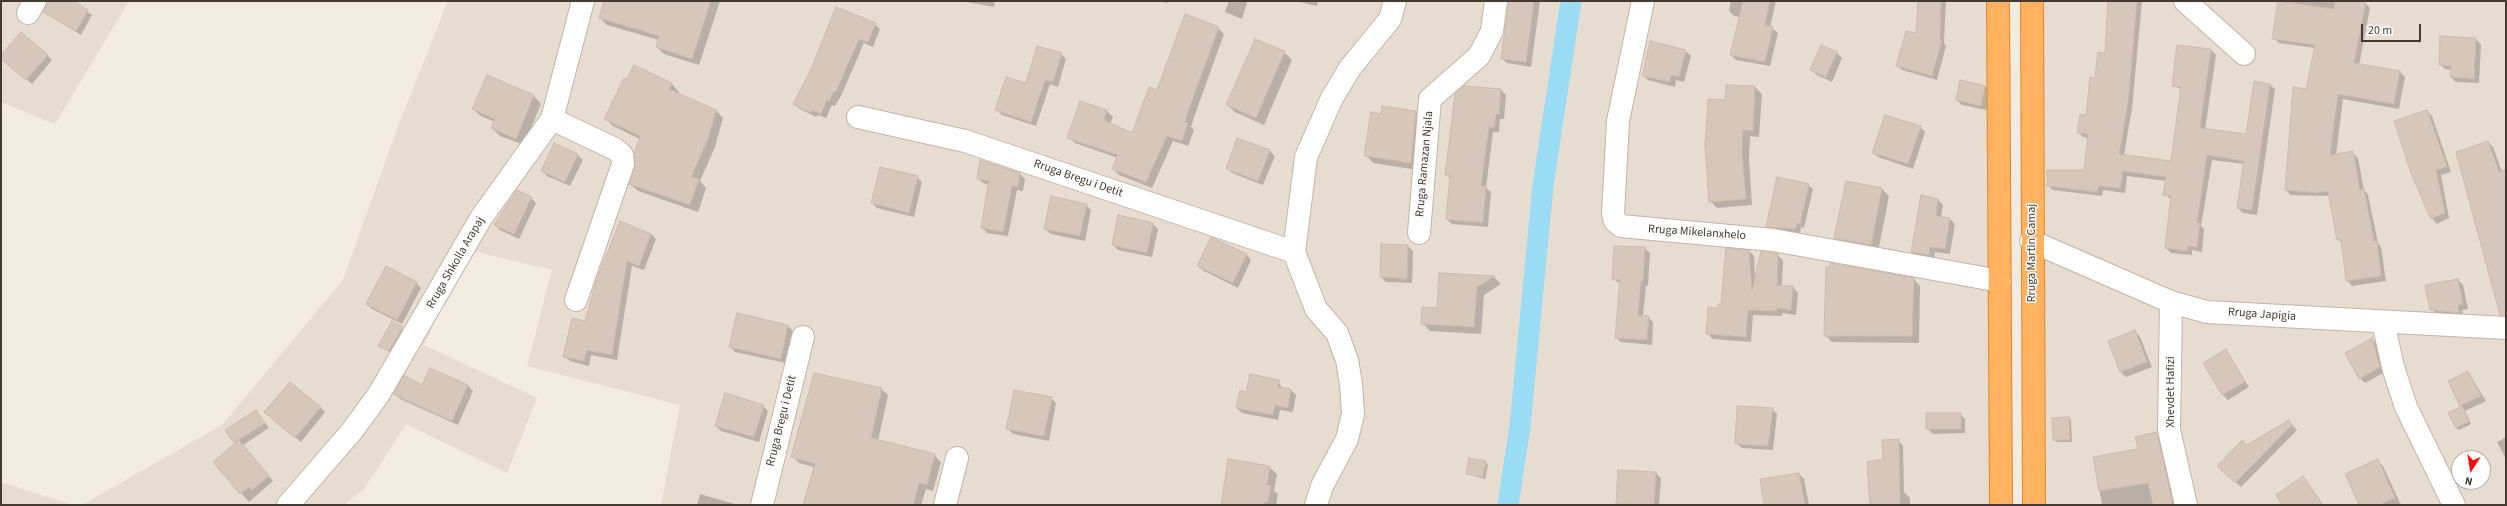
<!DOCTYPE html>
<html>
<head>
<meta charset="utf-8">
<style>
  body { margin:0 }
  #map { position:relative; width:2507px; height:506px; overflow:hidden; background:#f2ebe2; font-family:"Source Sans 3",sans-serif }
  canvas { display:block }
  .frame { position:absolute; inset:0; border:2px solid #443a32; pointer-events:none }
  .north { position:absolute; left:2451px; top:450px; width:40px; height:40px; box-sizing:border-box; background:#fff; border:1px solid #b4b0ad; border-radius:50%; rotate:192deg; font-size:11px; font-weight:700; line-height:16px; text-align:center; color:#443a32 }
  .north::after { content:''; display:block; margin:auto; width:14px; height:18px; background:#ff0d0c; clip-path:polygon(50% 0,100% 100%,50% 72%,0 100%) }
  .scale { position:absolute; left:2361px; top:24px; width:60px; height:18px; box-sizing:border-box; border:2px solid #443a32; border-top:0; padding-left:5px; font-size:12px; line-height:14px; white-space:nowrap; color:#443a32; -webkit-text-stroke:3px #fff; paint-order:stroke }
</style>
</head>
<body>
<div id="map">
<canvas width="2507" height="506"></canvas>
<div class="frame"></div>
<div class="north">N</div>
<div class="scale">20 m</div>
</div>
<script>
const context = document.querySelector('canvas').getContext('2d');
context.lineJoin = 'round';
function fillPath(path, color) { context.fillStyle = color; context.fill(path, 'evenodd'); }
const poly = rows => new Path2D(rows.map(r => 'M' + r).join(''));
function stroke(path, color, width, dash) { context.strokeStyle = color; context.lineWidth = width; context.lineCap = dash ? 'butt' : 'round'; context.setLineDash(dash || []); context.stroke(path); }
function drawText(font, color, halo, rows, align = 'center') {
  context.font = font + ' "Source Sans 3",sans-serif'; context.lineWidth = 3; context.setLineDash([]); context.textBaseline = 'middle'; context.strokeStyle = halo; context.fillStyle = color; for (const [text, x, y, turn = 0] of rows) {
    context.save(); context.translate(x, y); context.rotate((+turn || 0) * Math.PI / 180); context.textAlign = isNaN(turn) ? turn : align; if (halo) context.strokeText(text, 0, 0); context.fillText(text, 0, 0); context.restore();
  }
}
fillPath(poly([
  [1,1,129,1,55,124,1,102],
  [448,1,2009,1,2004,505,661,505,680,405,527,366,552,270,468,250,424,345,537,398,507,473,406,424,365,488,344,505,82,505,222,425,343,280,397,129],
  [2033,1,2506,1,2506,505,2023,505],
  [2459,458,2483,458,2483,482,2459,482],
  [1,482,73,505,1,505]
]), '#e7dcd0');
fillPath(poly([
  [48,1,71,1,92,15,81,35,44,12],
  [605,1,720,1,699,65,664,54,657,47,659,40,607,25,600,18],
  [961,1,995,1,994,7],
  [1155,1,1168,1,1168,3],
  [1229,1,1244,1,1247,3,1242,19,1225,12],
  [1295,1,1318,1,1317,6],
  [1510,1,1540,1,1531,67,1507,63,1502,58],
  [1731,1,1776,1,1770,27,1778,33,1770,66,1736,60,1731,55,1740,17,1734,16,1729,11],
  [1919,1,1946,1,1944,43,1946,46,1937,80,1902,70,1898,66,1917,35],
  [2109,1,2142,1,2132,108,2124,155,2172,162,2182,90,2173,85,2211,50,2216,55,2205,130,2247,136,2255,82,2270,85,2275,89,2257,215,2243,213,2238,208,2244,164,2212,160,2201,226,2204,229,2202,252,2192,250,2192,255,2171,253,2166,248,2172,200,2164,194,2166,181,2127,176,2125,193,2103,190,2102,196,2053,190,2048,185,2085,171,2089,138,2083,137,2078,132,2087,117,2096,79,2106,54],
  [2276,1,2354,1,2365,3,2370,8,2359,65,2400,72,2405,77,2399,109,2343,99,2336,155,2352,152,2358,158,2364,190,2368,195,2378,243,2381,247,2386,281,2352,286,2347,280,2342,243,2338,239,2330,196,2291,195,2286,190,2315,48,2279,43,2274,38,2279,1],
  [875,24,880,29,873,47,864,43,841,96,835,106,832,105,826,118,818,115,816,117,800,109,795,104,819,53],
  [1218,28,1224,34,1193,120,1191,127,1194,130,1188,146,1173,141,1152,188,1119,175,1113,169,1118,158,1075,143,1069,137,1081,102,1107,111,1113,117,1110,124,1133,134,1158,92],
  [2441,37,2476,39,2481,45,2479,83,2456,82,2451,77,2452,70,2445,69,2440,64],
  [1822,46,1837,53,1842,58,1832,82,1817,75,1812,70],
  [1685,51,1691,56,1684,82,1676,80,1675,87,1648,80,1643,75],
  [1284,52,1292,60,1264,125,1235,112,1227,105],
  [1061,54,1066,59,1058,87,1050,84,1036,126,1002,115,997,110],
  [47,55,52,60,32,84,1,58],
  [634,66,672,84,679,92,678,94,716,110,723,118,715,147,700,181,706,188,698,212,638,191,630,184,636,168,640,139,613,126,606,119],
  [487,76,534,96,541,104,524,145,500,136,492,128,495,122,481,116,473,109],
  [1985,86,1990,92,1986,110,1962,105,1957,100],
  [1755,87,1762,94,1759,137,1750,136,1749,159,1752,205,1717,208,1710,201,1726,101],
  [1501,90,1506,95,1504,119,1500,119,1499,132,1493,132,1486,188,1491,192,1488,227,1452,224,1447,219,1451,179,1446,174],
  [1383,107,1416,112,1424,120,1418,170,1373,163,1366,155],
  [2427,111,2432,116,2451,172,2441,175,2449,218,2437,224,2432,218],
  [1920,127,1925,132,1913,169,1878,157,1873,152],
  [2488,142,2493,147,2502,172,2506,170,2506,310],
  [555,144,578,155,583,160,570,186,547,176,542,170],
  [1270,151,1275,156,1263,185,1232,173,1227,168],
  [1020,174,1025,179,1023,191,1017,190,1008,236,987,233,982,227,990,185,983,183,978,178],
  [917,177,922,182,914,217,877,208,872,203],
  [1808,185,1813,189,1804,228,1801,227,1800,233,1772,231,1767,226],
  [1882,189,1889,196,1878,252,1843,246,1835,238],
  [1921,196,1938,200,1943,205,1941,218,1950,219,1955,224,1950,254,1935,252,1934,260,1917,257,1912,252],
  [531,198,536,203,519,239,500,230,495,225],
  [1086,205,1091,210,1085,241,1051,234,1045,229],
  [1153,224,1158,229,1152,257,1118,250,1113,245],
  [651,234,656,239,644,270,632,266,617,360,591,355,589,366,570,361,565,356,586,322,599,276],
  [1408,246,1413,251,1412,283,1386,282,1381,277],
  [1644,248,1650,253,1648,286,1646,285,1643,317,1648,317,1653,322,1652,345,1621,342,1616,337,1621,284,1613,279],
  [1749,251,1754,256,1755,278,1777,255,1783,260,1782,287,1793,287,1798,293,1796,315,1782,313,1782,316,1753,315,1751,342,1713,339,1708,334],
  [1246,254,1251,260,1238,288,1204,271,1198,266],
  [1440,274,1494,277,1501,284,1484,295,1481,334,1430,331,1422,323,1438,309],
  [1914,279,1920,286,1919,343,1832,342,1825,335],
  [2458,280,2463,285,2468,309,2462,310,2464,318,2437,314,2431,309],
  [416,283,421,288,402,324,372,309,367,304],
  [738,315,788,326,793,331,786,363,735,352,730,346],
  [392,323,408,333,395,356,380,345],
  [2135,331,2140,337,2152,367,2126,377,2121,372],
  [2372,339,2377,344,2385,372,2365,383,2360,378],
  [2226,351,2249,387,2228,400,2223,395],
  [430,369,468,386,473,391,458,425,400,399,395,394,423,387],
  [2468,372,2486,401,2465,411,2471,424,2459,430,2456,428,2462,407,2449,382],
  [1278,381,1283,389,1291,390,1296,395,1293,412,1280,410,1278,420,1242,413,1237,408,1247,393],
  [881,389,888,395,878,441,934,455,941,462,933,491,926,489,921,505,804,505,814,467,799,463,792,456],
  [1051,398,1056,403,1049,441,1013,434,1008,429],
  [763,406,768,411,759,442,721,431,716,426],
  [320,407,325,412,301,442,271,417],
  [1772,409,1777,414,1773,450,1742,448,1736,443],
  [256,411,269,428,243,445,273,481,249,502,214,462,236,444,226,430],
  [1960,414,1965,419,1965,433,1933,434,1927,428],
  [2069,418,2071,420,2072,442,2057,442,2054,440],
  [2289,422,2297,430,2241,487,2218,466],
  [2156,433,2161,438,2177,505,2102,505,2094,458,2139,450],
  [2506,437,2506,459,2497,442],
  [1898,440,1903,446,1904,492,1910,498,1910,505,1871,505,1884,460],
  [2377,460,2383,466,2401,505,2360,505],
  [1485,462,1488,465,1485,479,1467,474],
  [1269,467,1277,474,1274,491,1278,494,1276,505,1222,505],
  [1656,473,1661,478,1659,505,1617,503],
  [1799,474,1804,479,1809,505,1765,505],
  [2303,478,2308,483,2323,505,2284,505],
  [700,494,738,505,739,505,697,505]
]), '#0003');
stroke(poly([
  [1508,505,1520,426,1543,185,1571,1]
]), '#99dcf4', 21);
const building = poly([
  [47,1,73,1,88,10,76,31,43,12,47,1],
  [604,1,711,1,692,59,656,47,659,36,599,18,604,1],
  [1509,1,1534,1,1526,62,1501,59,1509,1],
  [1743,1,1770,1,1765,25,1773,27,1765,62,1730,55,1743,1],
  [1918,1,1941,1,1940,40,1942,40,1932,76,1896,66,1906,31,1916,33,1918,1],
  [2108,1,2137,1,2128,103,2119,154,2171,161,2181,87,2172,86,2177,45,2211,49,2200,128,2246,134,2254,81,2270,84,2252,210,2237,208,2244,161,2207,155,2197,223,2200,223,2197,247,2188,246,2187,251,2165,248,2171,196,2163,195,2166,177,2123,171,2120,188,2098,186,2097,192,2047,186,2047,170,2084,170,2088,134,2077,133,2080,114,2086,115,2090,77,2095,78,2098,52,2105,53,2108,1],
  [2278,1,2334,9,2335,1,2366,1,2354,63,2400,71,2394,104,2338,94,2330,155,2353,151,2360,190,2364,189,2374,241,2377,241,2381,276,2346,281,2341,239,2337,240,2328,191,2317,193,2285,190,2293,87,2306,89,2315,45,2272,39,2278,1],
  [836,7,876,23,868,42,859,39,836,92,834,91,829,101,827,100,821,114,812,110,811,113,793,104,812,67,836,7],
  [1185,14,1219,27,1187,114,1185,122,1188,123,1182,141,1167,136,1146,182,1112,169,1118,155,1067,138,1080,101,1107,110,1104,120,1132,133,1149,87,1157,90,1185,14],
  [21,32,48,55,26,80,1,59,1,55,21,32],
  [2440,36,2476,38,2474,79,2450,77,2451,66,2439,65,2440,36],
  [1255,39,1285,51,1256,118,1226,105,1255,39],
  [1650,41,1686,50,1679,77,1671,75,1670,82,1642,76,1650,41],
  [1821,45,1837,52,1826,77,1810,70,1821,45],
  [1037,46,1062,53,1053,82,1045,80,1031,122,995,110,1006,77,1026,83,1037,46],
  [634,65,672,83,669,89,716,110,708,139,691,177,699,179,690,205,629,184,635,168,634,154,640,136,604,119,624,78,627,79,634,65],
  [487,75,534,95,516,139,491,128,495,119,472,109,487,75],
  [1960,80,1985,86,1981,106,1956,100,1960,80],
  [1726,85,1755,86,1753,131,1743,130,1742,152,1746,199,1709,202,1705,145,1708,99,1725,100,1726,85],
  [1464,86,1501,89,1499,114,1496,114,1494,128,1489,127,1481,186,1486,186,1483,223,1446,219,1450,175,1445,175,1455,94,1464,86],
  [1382,106,1416,111,1411,163,1364,156,1371,112,1381,114,1382,106],
  [2427,110,2447,167,2436,170,2445,213,2431,219,2412,176,2394,121,2427,110],
  [1885,115,1921,126,1908,164,1872,153,1885,115],
  [1237,138,1270,150,1258,181,1226,169,1237,138],
  [2488,141,2499,172,2506,169,2506,315,2500,315,2456,152,2488,141],
  [554,143,578,154,565,182,541,171,554,143],
  [980,160,1020,173,1018,187,1012,186,1003,232,981,228,989,181,977,179,980,160],
  [880,167,918,176,909,213,871,203,880,167],
  [1777,177,1809,184,1800,224,1797,223,1795,229,1766,227,1777,177],
  [1846,181,1882,188,1871,245,1834,238,1846,181],
  [517,190,532,197,514,234,494,225,517,190],
  [1921,195,1938,199,1936,216,1950,218,1945,249,1930,247,1929,255,1911,252,1921,195],
  [1051,196,1087,204,1080,236,1044,229,1051,196],
  [1118,215,1153,223,1147,253,1112,245,1118,215],
  [620,221,651,234,639,266,627,261,612,355,587,350,584,361,563,357,572,318,585,321,598,276,620,221],
  [1211,237,1247,254,1233,283,1197,266,1211,237],
  [1381,244,1408,245,1407,279,1380,277,1381,244],
  [1614,246,1645,247,1643,281,1641,281,1638,315,1649,316,1647,340,1615,338,1620,280,1612,279,1614,246],
  [1726,248,1749,250,1752,291,1761,251,1778,254,1777,286,1793,286,1791,310,1777,308,1777,311,1748,310,1746,337,1706,334,1708,307,1718,308,1718,304,1721,304,1726,248],
  [1830,263,1914,278,1912,336,1824,336,1826,267,1830,267,1830,263],
  [386,266,417,282,397,320,366,304,386,266],
  [1439,273,1495,276,1477,287,1474,327,1421,324,1422,307,1437,308,1439,273],
  [2458,279,2463,304,2458,305,2459,313,2430,310,2425,285,2458,279],
  [737,313,788,325,781,359,729,347,737,313],
  [392,321,403,327,389,351,378,346,392,321],
  [2135,330,2147,362,2120,372,2108,341,2135,330],
  [2372,338,2380,367,2359,379,2345,353,2372,338],
  [2226,349,2245,382,2222,395,2203,363,2226,349],
  [430,368,468,385,452,421,393,394,404,375,422,385,430,368],
  [2468,371,2481,396,2460,406,2448,381,2468,371],
  [814,373,882,388,871,438,935,454,927,485,919,483,913,505,803,505,815,464,791,457,814,373],
  [1250,374,1279,380,1278,387,1291,389,1288,408,1275,405,1273,415,1236,408,1240,390,1246,392,1250,374],
  [290,382,321,407,295,438,264,412,290,382],
  [1014,390,1052,397,1044,436,1006,429,1014,390],
  [725,393,764,405,754,437,715,426,725,393],
  [1737,406,1773,408,1768,446,1735,444,1737,406],
  [2462,406,2470,421,2456,428,2448,413,2462,406],
  [256,410,265,423,234,443,225,430,256,410],
  [1926,413,1961,413,1961,429,1926,429,1926,413],
  [2069,417,2070,440,2053,440,2052,418,2069,417],
  [2289,420,2292,425,2235,483,2217,466,2242,440,2247,445,2289,420],
  [2157,432,2173,505,2153,505,2148,483,2099,491,2093,457,2138,449,2135,437,2157,432],
  [1899,439,1900,505,1870,505,1867,462,1883,459,1882,440,1899,439],
  [239,440,269,476,252,490,249,487,240,494,213,462,239,440],
  [1469,458,1486,461,1483,477,1466,474,1469,458],
  [1228,459,1270,466,1267,485,1271,486,1268,502,1264,502,1264,505,1221,505,1228,459],
  [2378,459,2395,498,2379,505,2359,505,2345,474,2378,459],
  [1618,470,1656,472,1654,505,1616,504,1618,470],
  [1799,473,1805,505,1764,505,1760,479,1799,473],
  [2303,476,2323,505,2282,505,2276,495,2303,476]
]);
fillPath(building, '#d7c7ba');
stroke(building, '#cfbbaa', 1);
const minor = poly([
  [1643,1,1618,121,1613,214,1615,221,1621,226,1773,240,2000,281],
  [2185,1,2244,54],
  [28,13,35,1],
  [858,117,965,141,1294,252],
  [552,119,615,149,622,155,623,164,576,300],
  [1419,233,1430,99,1479,56,1492,31,1496,1],
  [2031,241,2171,302,2207,312,2506,328],
  [2171,302,2169,430,2186,505],
  [2383,322,2393,367,2406,407,2454,505],
  [288,505,352,431,379,394,481,218,552,119,583,1],
  [762,505,803,337],
  [945,505,957,458],
  [1316,505,1322,486,1347,439,1353,414,1351,384,1347,360,1337,333,1316,309,1294,252,1306,157,1332,98,1350,68,1390,19,1395,1]
]);
const highway = poly([
  [1998,1,2001,505],
  [2032,1,2034,505]
]);
stroke(minor, '#c1b4a7', 24);
stroke(highway, '#e68428', 24);
stroke(minor, '#fff', 22);
stroke(highway, '#ffb360', 22);
drawText('12px', '#443a32', '#fff', [
  ["Rruga Ramazan Njala",1425,164,-85],
  ["Rruga Bregu i Detit",1078,179,19],
  ["Rruga Mikelanxhelo",1697,233,4],
  ["Rruga Martin Camaj",2032,253,-90],
  ["Rruga Shkolla Arapaj",456,263,-60],
  ["Rruga Japigia",2262,315,4],
  ["Xhevdet Hafizi",2171,392,-90],
  ["Rruga Bregu i Detit",782,421,-76]
]);
</script>
</body>
</html>
